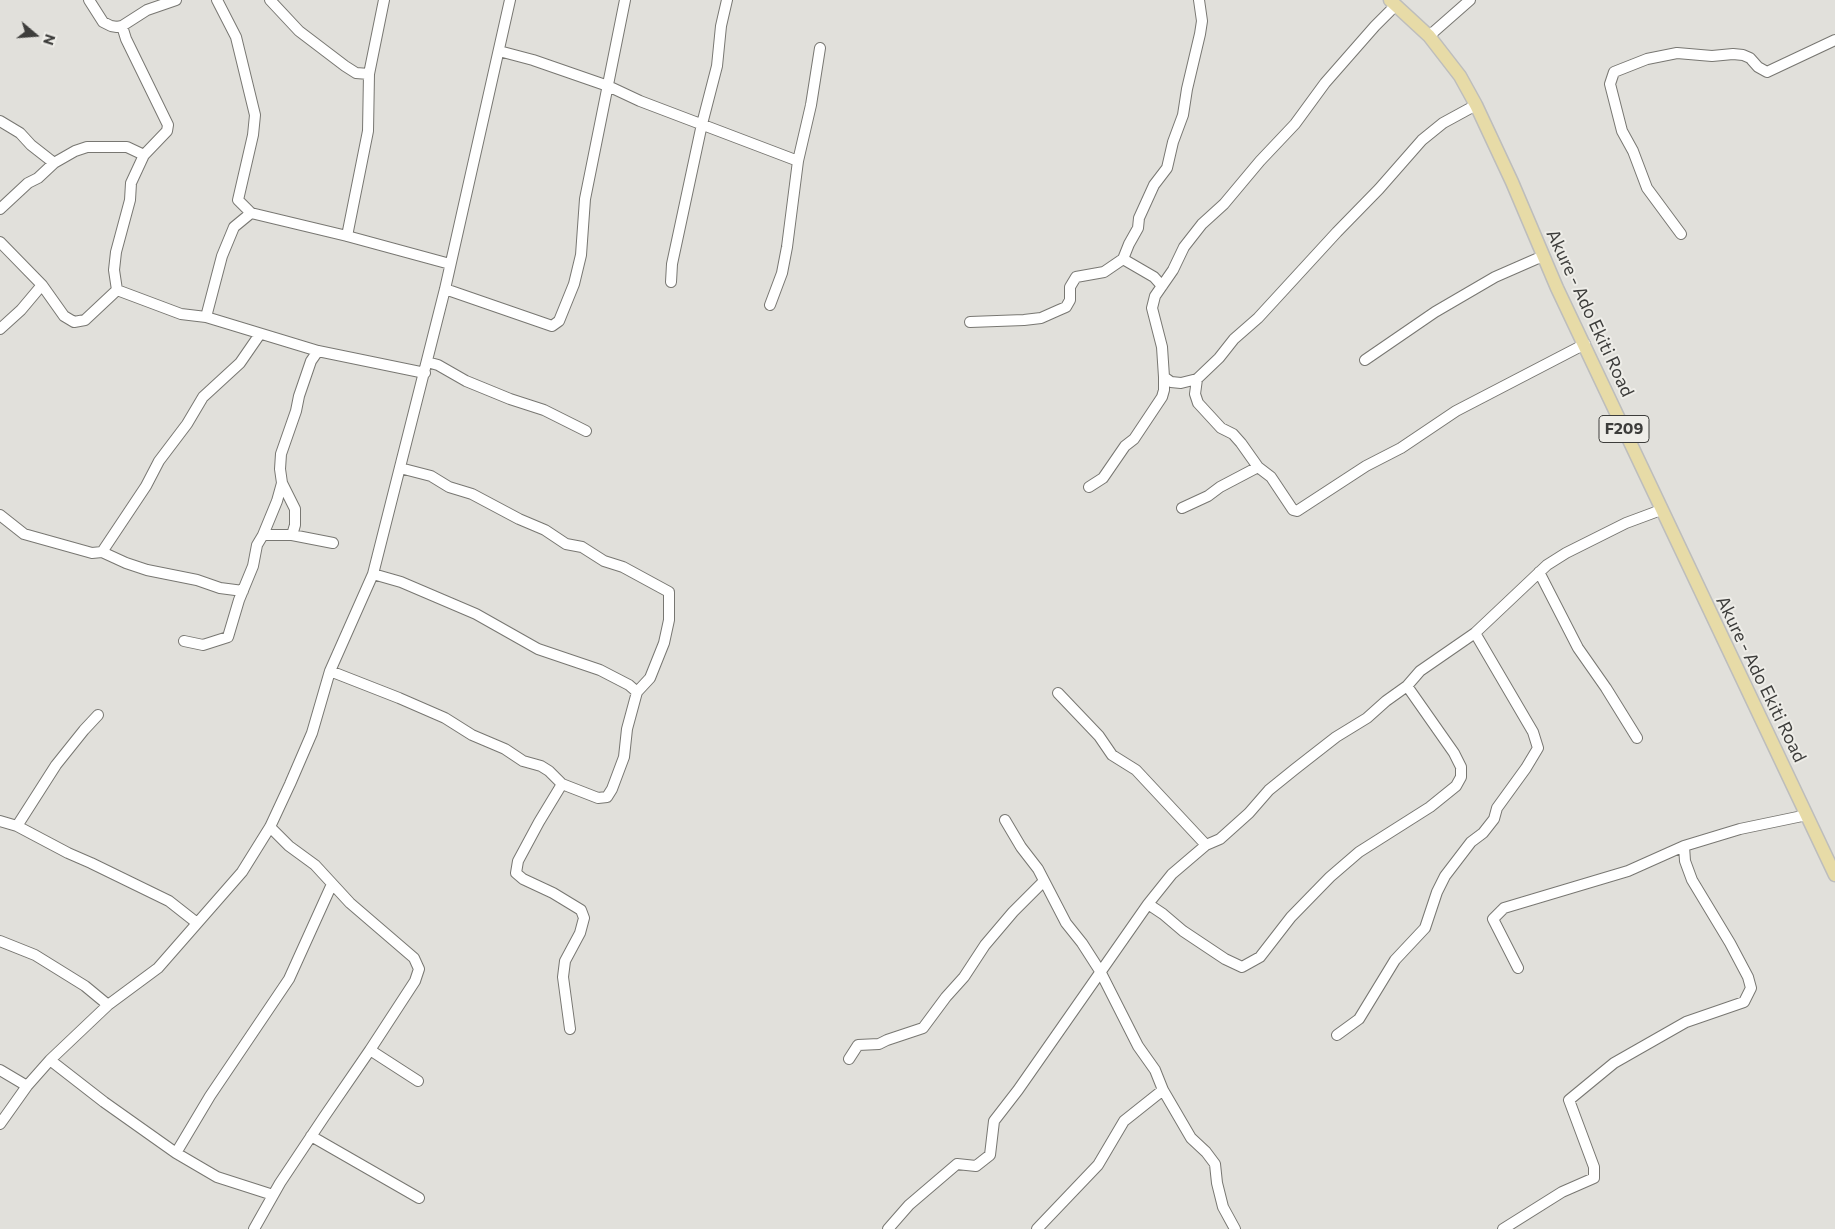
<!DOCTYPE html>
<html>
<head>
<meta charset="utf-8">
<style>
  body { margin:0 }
  #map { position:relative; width:1835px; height:1229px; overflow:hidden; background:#e1e0db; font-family:Commissioner,sans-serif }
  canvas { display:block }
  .north { position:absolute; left:10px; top:10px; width:50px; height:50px; -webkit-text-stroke:4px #eeede8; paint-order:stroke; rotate:108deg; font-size:14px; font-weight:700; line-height:20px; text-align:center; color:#3d3d3b }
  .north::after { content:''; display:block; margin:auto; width:18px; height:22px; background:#3d3d3b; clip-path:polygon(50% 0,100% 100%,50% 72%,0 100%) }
</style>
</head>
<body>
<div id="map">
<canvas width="1835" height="1229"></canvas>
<div class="north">N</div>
</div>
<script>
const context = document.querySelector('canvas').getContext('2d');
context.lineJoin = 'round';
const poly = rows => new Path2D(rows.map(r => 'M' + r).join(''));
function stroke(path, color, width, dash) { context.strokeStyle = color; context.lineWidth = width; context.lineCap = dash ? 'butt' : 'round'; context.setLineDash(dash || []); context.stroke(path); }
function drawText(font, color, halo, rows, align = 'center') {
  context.font = font + ' Commissioner,sans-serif'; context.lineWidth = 4; context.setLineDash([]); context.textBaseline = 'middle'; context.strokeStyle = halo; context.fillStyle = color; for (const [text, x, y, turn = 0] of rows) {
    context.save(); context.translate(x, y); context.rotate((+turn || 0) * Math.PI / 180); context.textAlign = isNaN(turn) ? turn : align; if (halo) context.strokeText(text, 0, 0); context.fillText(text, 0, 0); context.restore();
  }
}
const minor = poly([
  [89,0,103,22,111,26,117,27,122,26,147,10,176,0],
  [217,0,236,37,255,115,253,135,238,200,251,213,347,236,450,264],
  [270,0,299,31,345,66,356,73,369,74],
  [1395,6,1375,26,1325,83,1295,124,1260,161,1224,204,1202,224,1184,247,1173,270,1155,296,1152,308,1162,347,1164,377,1171,382,1181,383,1197,379,1219,358,1234,339,1258,318,1337,232,1379,189,1422,140,1443,123,1476,105],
  [1429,36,1470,0],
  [499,51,533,60,608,86,640,101,798,161],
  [0,121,20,133,31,145,54,163],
  [0,209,28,183,38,178,54,163,75,151,87,147,127,147,144,155],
  [1681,234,1647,188,1633,151,1622,131,1610,84,1614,72,1647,59,1677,53,1712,56,1733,54,1743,55,1750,58,1758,67,1767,72,1835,40],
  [347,236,368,131,369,74,384,0],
  [0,242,42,285,64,316,74,322,85,320,117,290],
  [1123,259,1129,244,1138,228,1139,218,1154,185,1167,168,1173,142,1183,115,1187,89,1200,34,1202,21,1199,0],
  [671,282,672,264,702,124,717,66,721,26,727,0],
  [445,289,552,326,559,321,574,284,581,255,585,199,625,0],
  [117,290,181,314,206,317,318,351,425,373],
  [117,290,114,270,116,252,130,200,131,183,144,155,167,131,168,125,126,39,122,26],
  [770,305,782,273,787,247,798,161,811,105,820,48],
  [206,317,222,256,234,227,251,213],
  [970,322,1024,320,1041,318,1059,310,1066,307,1070,300,1070,287,1076,277,1104,272,1123,259,1154,277,1162,286],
  [0,329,21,310,42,285],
  [1365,360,1435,312,1495,277,1543,256],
  [427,362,438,365,466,381,510,399,544,410,586,431],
  [1197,379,1195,394,1198,403,1221,428,1233,434,1241,443,1258,467,1271,477,1293,510,1297,511,1366,466,1401,448,1456,411,1585,344],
  [282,483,295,509,295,525,292,535],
  [1089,487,1103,478,1125,446,1134,439,1162,397,1164,390,1164,377],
  [1182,508,1208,496,1220,487,1258,467],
  [0,515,24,534,92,553,102,552,146,486,159,461,187,424,203,397,240,363,260,334],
  [263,535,292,535,333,543],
  [102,552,126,563,147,570,197,580,220,588,243,591],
  [1539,572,1578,648,1606,688,1637,738],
  [373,574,401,582,476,614,538,649,600,670,629,685,637,692],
  [184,641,203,645,228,637,239,600,253,566,257,545,263,535,277,501,282,483,280,469,281,454,296,411,299,396,311,361,318,351],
  [330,671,399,698,445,718,472,735,505,749,523,761,541,766,549,771,562,784,598,798,607,797,612,789,624,757,627,729,637,692,650,678,664,643,669,620,669,592,623,567,604,561,582,547,566,544,545,530,519,519,472,494,449,487,431,476,400,468],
  [1058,693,1099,736,1112,755,1136,770,1206,845],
  [562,784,539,822,518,861,516,873,523,879,553,893,581,910,584,918,580,933,565,961,563,977,570,1029],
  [1005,820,1021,847,1038,869,1066,923,1082,943,1100,971,1138,1046,1155,1070,1163,1090,1191,1138,1206,1152,1215,1164,1217,1183,1223,1207,1235,1229],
  [0,821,17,826,68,853,91,863,169,901,197,923],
  [17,826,56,765,84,730,98,715],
  [1148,904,1163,914,1183,931,1225,959,1242,967,1260,957,1291,917,1330,877,1359,852,1430,807,1456,786,1461,777,1461,767,1454,753,1407,686],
  [0,941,35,955,85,986,108,1005],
  [1518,968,1493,919,1504,908,1628,871,1684,846,1740,829,1807,815],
  [1337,1035,1359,1019,1395,960,1425,928,1437,892,1445,876,1471,842,1483,833,1494,819,1497,808,1526,768,1538,748,1533,732,1475,633],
  [370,1050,418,1081],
  [849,1059,858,1045,879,1044,887,1040,923,1028,946,997,964,977,985,945,1013,912,1044,881],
  [50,1060,104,1102,176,1153,217,1177,273,1195],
  [0,1070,27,1086],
  [0,1124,27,1086,50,1060,108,1005,158,968,242,872,270,827,290,784,312,733,330,671,373,574,445,289,510,0],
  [311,1136,419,1198],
  [176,1153,210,1096,289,979,332,884],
  [254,1229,280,1183,324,1117,370,1050,415,981,419,969,414,958,350,903,315,865,289,846,270,827],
  [888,1229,909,1205,957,1164,976,1166,990,1155,994,1121,1018,1090,1148,904,1172,874,1206,845,1220,839,1249,813,1269,790,1295,769,1336,737,1367,718,1386,701,1407,686,1420,671,1475,633,1547,565,1566,553,1626,523,1661,510],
  [1037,1229,1098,1165,1124,1121,1163,1090],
  [1503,1229,1562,1192,1594,1178,1594,1167,1569,1100,1614,1063,1686,1022,1744,1002,1751,988,1748,977,1730,943,1692,880,1685,861,1684,846]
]);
const major = poly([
  [1390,0,1429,36,1460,76,1476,105,1512,182,1557,288,1835,875]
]);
stroke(minor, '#787772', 12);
stroke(major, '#bdbdbc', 15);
stroke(minor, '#fff', 10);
stroke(major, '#e7dba7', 12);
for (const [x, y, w] of [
  [1624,429,50]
]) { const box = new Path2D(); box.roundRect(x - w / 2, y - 13.5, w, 27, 4); context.fillStyle = '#eeede8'; context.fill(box); stroke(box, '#3d3d3b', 1); }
drawText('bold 16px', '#3d3d3b', null, [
  ["F209",1624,429]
]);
drawText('18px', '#3d3d3b', '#eeede8', [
  ["Akure - Ado Ekiti Road",1590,313,65],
  ["Akure - Ado Ekiti Road",1761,679,64]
]);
</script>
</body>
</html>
